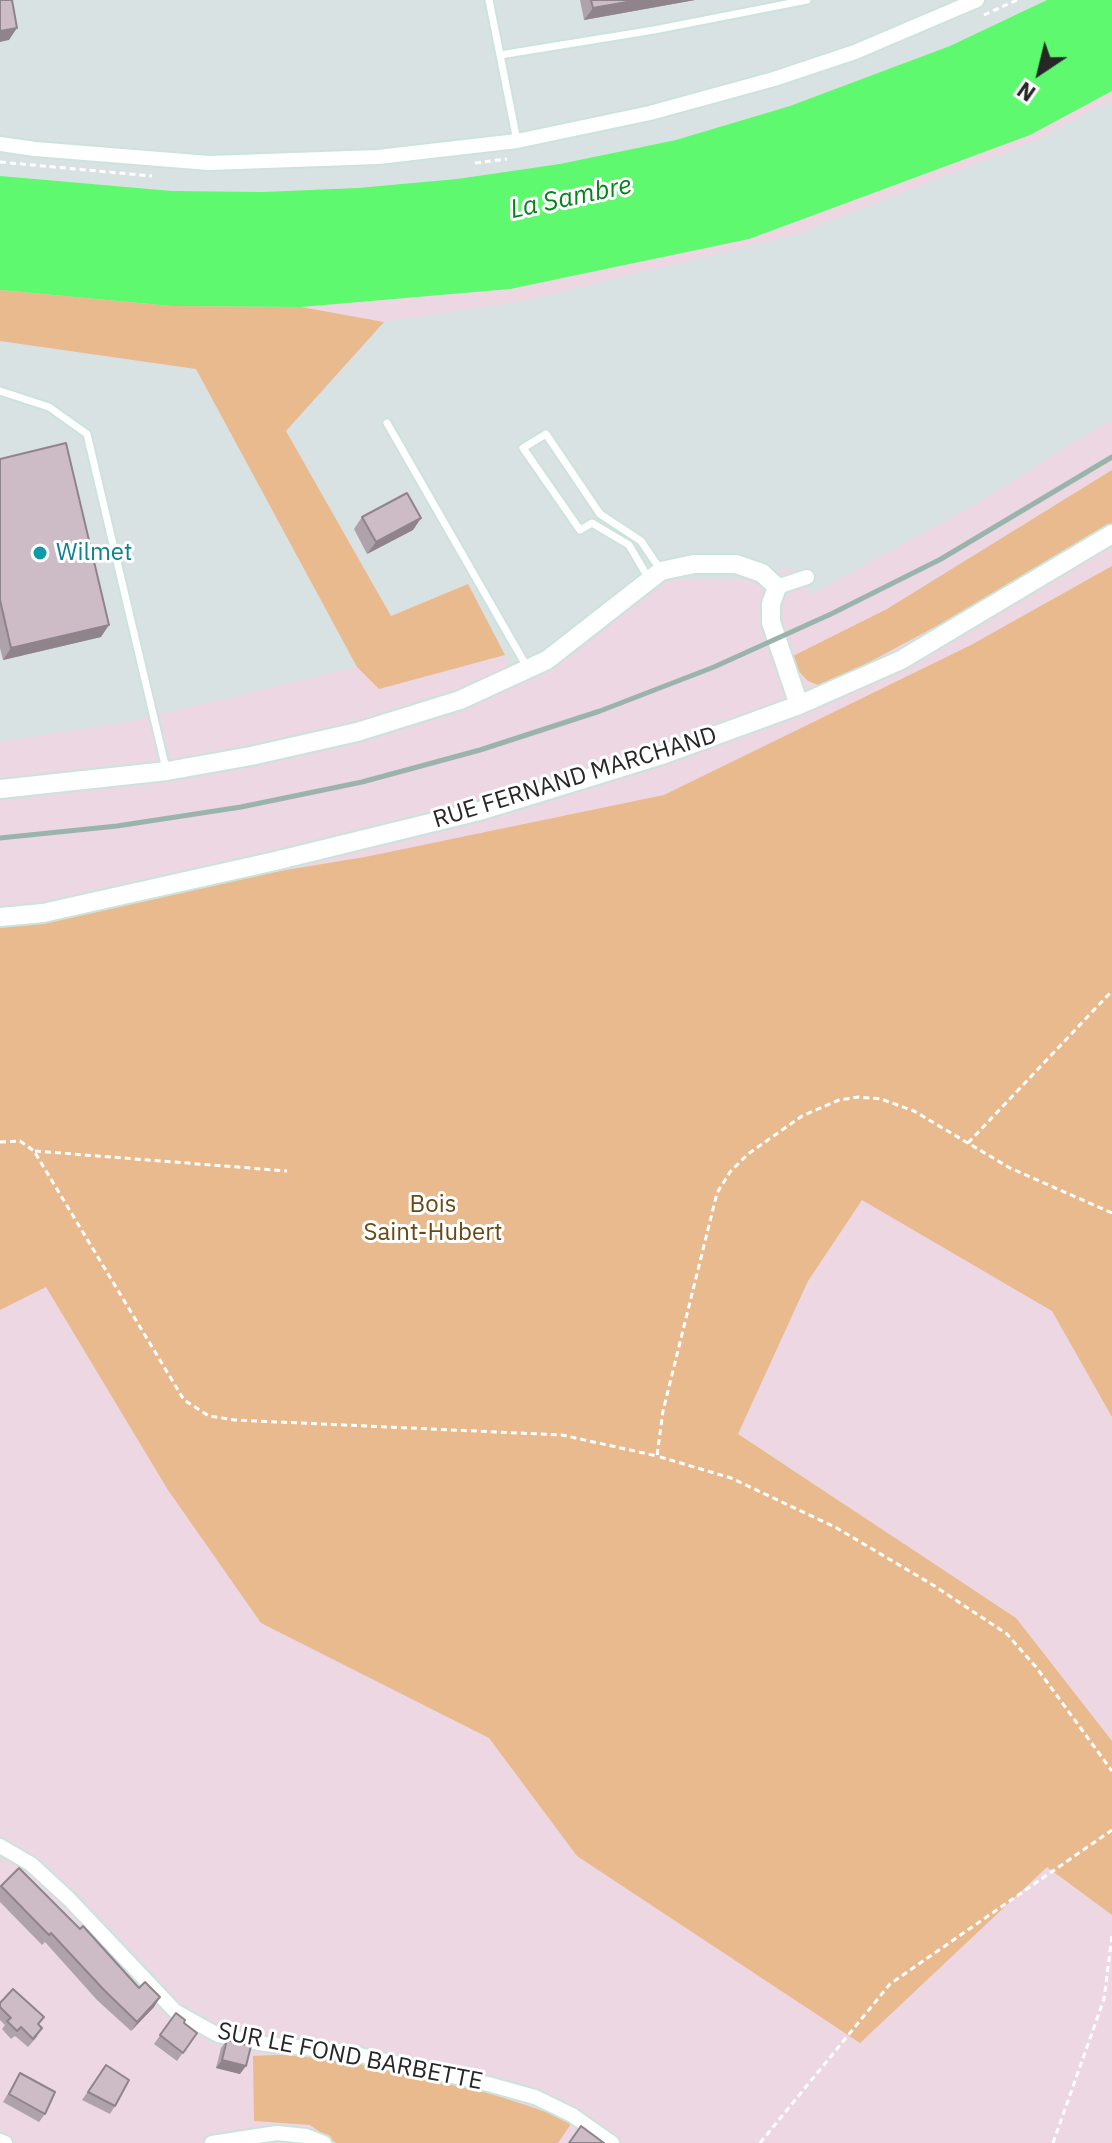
<!DOCTYPE html>
<html>
<head>
<meta charset="utf-8">
<style>
  body { margin:0 }
  #map { position:relative; width:1112px; height:2143px; overflow:hidden; background:#ecd7e3; font-family:"IBM Plex Sans",sans-serif }
  canvas { display:block }
  .north { position:absolute; left:1000px; top:32px; width:80px; height:80px; -webkit-text-stroke:6px #fff; paint-order:stroke; rotate:215deg; font-size:22px; font-weight:700; line-height:32px; text-align:center; color:#272727 }
  .north::after { content:''; display:block; margin:auto; width:28px; height:36px; background:#272727; clip-path:polygon(50% 0,100% 100%,50% 72%,0 100%) }
</style>
</head>
<body>
<div id="map">
<canvas width="1112" height="2143"></canvas>
<div class="north">N</div>
</div>
<script>
const context = document.querySelector('canvas').getContext('2d');
context.lineJoin = 'round';
function fillPath(path, color) { context.fillStyle = color; context.fill(path, 'evenodd'); }
const poly = rows => new Path2D(rows.map(r => 'M' + r).join(''));
function stroke(path, color, width, dash) { context.strokeStyle = color; context.lineWidth = width; context.lineCap = dash ? 'butt' : 'round'; context.setLineDash(dash || []); context.stroke(path); }
function drawText(font, color, halo, rows, align = 'center') {
  context.font = font + ' "IBM Plex Sans",sans-serif'; context.lineWidth = 6; context.setLineDash([]); context.textBaseline = 'middle'; context.strokeStyle = halo; context.fillStyle = color; for (const [text, x, y, turn = 0] of rows) {
    context.save(); context.translate(x, y); context.rotate((+turn || 0) * Math.PI / 180); context.textAlign = isNaN(turn) ? turn : align; if (halo) context.strokeText(text, 0, 0); context.fillText(text, 0, 0); context.restore();
  }
}
fillPath(poly([
  [0,0,1047,0,950,46,790,106,676,140,560,164,457,179,358,188,263,192,172,191,0,176],
  [1112,100,1112,419,969,508,812,594,791,568,733,580,669,579,511,668,468,584,391,616,286,431,384,322,524,301,795,235,1034,141],
  [0,341,196,369,357,667,133,721,0,742]
]), '#d9e2e3');
fillPath(poly([
  [0,290,172,306,301,307,384,322,286,431,391,616,468,584,505,655,379,689,357,667,196,369,0,341],
  [1112,470,1112,526,1041,570,823,687,808,681,787,659,887,609],
  [1112,566,1112,1417,1052,1311,862,1200,808,1281,738,1434,1016,1618,1112,1741,1112,1915,1047,1867,860,2043,577,1856,489,1738,261,1623,168,1490,46,1287,0,1310,0,917,365,857,664,795,971,645],
  [319,2053,436,2075,573,2121,558,2143,336,2143,310,2125,254,2121,253,2056]
]), '#e9ba8d');
fillPath(poly([
  [1047,0,1112,0,1112,91,1030,135,749,239,510,289,301,307,172,306,0,290,0,176,172,191,263,192,358,188,457,179,560,164,676,140,790,106,950,46]
]), '#5ef96e');
const service = poly([
  [489,0,500,55,654,30,807,0],
  [500,55,517,141],
  [0,391,49,407,87,434,166,769],
  [387,423,527,667],
  [649,579,629,545,592,523,580,530,523,448,546,434,600,514,641,541,660,569]
]);
const minor = poly([
  [0,144,35,149,209,163,378,157,517,141,650,113,774,79,855,52,977,0],
  [777,587,807,577],
  [0,1846,31,1864,69,1899,175,2011,218,2035,265,2044,346,2052,488,2084,535,2097,572,2115,612,2143],
  [0,2141,5,2143],
  [212,2143,277,2133,306,2136,324,2143]
]);
const tertiary = poly([
  [0,789,167,771,251,756,357,732,460,700,547,660,661,571,694,564,736,564,762,573,777,587,771,604,771,622,799,705],
  [0,917,43,913,275,861,483,810,659,756,799,705,901,660,1112,534]
]);
stroke(service, '#cce3db', 11);
stroke(minor, '#cce3db', 18);
stroke(tertiary, '#cce3db', 22);
stroke(poly([
  [984,15,1017,0],
  [0,162,152,176],
  [475,163,507,159],
  [0,1142,20,1141,34,1151,184,1400,209,1416,235,1420,562,1435,657,1456],
  [968,1143,1112,991],
  [35,1151,287,1171],
  [1112,1213,1010,1168,914,1111,881,1099,859,1097,839,1100,802,1116,748,1154,730,1172,717,1193,663,1411,657,1456,731,1478,835,1527,933,1585,1007,1634,1036,1667,1112,1771],
  [760,2143,890,1984,1112,1830],
  [1053,2143,1104,1999,1112,1936]
]), '#fff', 3, [6, 4]);
stroke(service, '#fff', 7);
stroke(minor, '#fff', 14);
stroke(tertiary, '#fff', 18);
stroke(poly([
  [0,838,117,826,241,807,362,782,480,750,600,711,714,667,831,614,941,559,1112,457]
]), '#9ab4ac', 5);
fillPath(poly([
  [580,0,695,0,584,20],
  [0,459,101,637,3,660,0,648],
  [362,517,421,518,413,530,367,554,354,529],
  [19,1868,139,1988,160,1997,154,2007,131,2031,97,2000,45,1942,42,1945,0,1902,0,1887],
  [0,2003,39,2024,37,2037,28,2047,15,2036,11,2039,2,2029,5,2025,0,2020],
  [176,2013,184,2023,197,2033,177,2061,154,2044],
  [227,2040,240,2074,216,2068,221,2048],
  [106,2065,115,2106,110,2114,82,2100],
  [20,2073,45,2114,39,2122,3,2102]
]), '#b0a2aa');
fillPath(poly([
  [638,0,695,0,584,20,593,8],
  [17,28,9,40,0,42,0,31],
  [421,518,413,530,367,554,376,542],
  [109,625,101,637,3,660,11,648],
  [160,1997,154,2007,131,2031,137,2022],
  [222,2060,246,2066,240,2074,216,2068]
]), '#90848b');
const building = poly([
  [0,0,12,0,17,28,0,31,0,0],
  [591,0,638,0,593,8,591,0],
  [66,443,109,625,11,648,0,600,0,459,66,443],
  [407,493,421,518,376,542,362,517,407,493],
  [19,1868,80,1929,83,1926,139,1988,145,1982,160,1997,137,2022,104,1990,51,1933,49,1935,1,1886,19,1868],
  [13,1989,44,2017,38,2024,42,2028,33,2039,21,2027,17,2031,7,2021,11,2018,0,2007,0,2003,13,1989],
  [176,2013,185,2020,184,2023,197,2033,183,2053,160,2035,176,2013],
  [227,2040,251,2046,246,2066,222,2060,227,2040],
  [106,2065,129,2080,115,2106,88,2092,106,2065],
  [20,2073,55,2092,45,2114,9,2094,20,2073],
  [581,2126,604,2143,569,2143,581,2126]
]);
fillPath(building, '#cdbcc6');
stroke(building, '#90848b', 2);
for (const [x, y, r, color] of [
  [40,553,8,"#0f9aa8"]
]) { const dot = new Path2D(); dot.arc(x, y, r, 0, 2 * Math.PI); context.fillStyle = color; context.fill(dot); stroke(dot, '#fff', 3); }
drawText('24px', '#0d838f', '#fff', [
  ["Wilmet",56,553]
], 'left');
drawText('24px', '#272727', '#fff', [
  ["RUE FERNAND MARCHAND",575,778,-17],
  ["SUR LE FOND BARBETTE",350,2057,11]
]);
drawText('24px', '#694912', '#fff', [
  ["Bois",433,1205],
  ["Saint-Hubert",433,1233]
]);
drawText('italic 26px', '#04851b', '#fff', [
  ["La Sambre",571,198,-12]
]);
</script>
</body>
</html>
